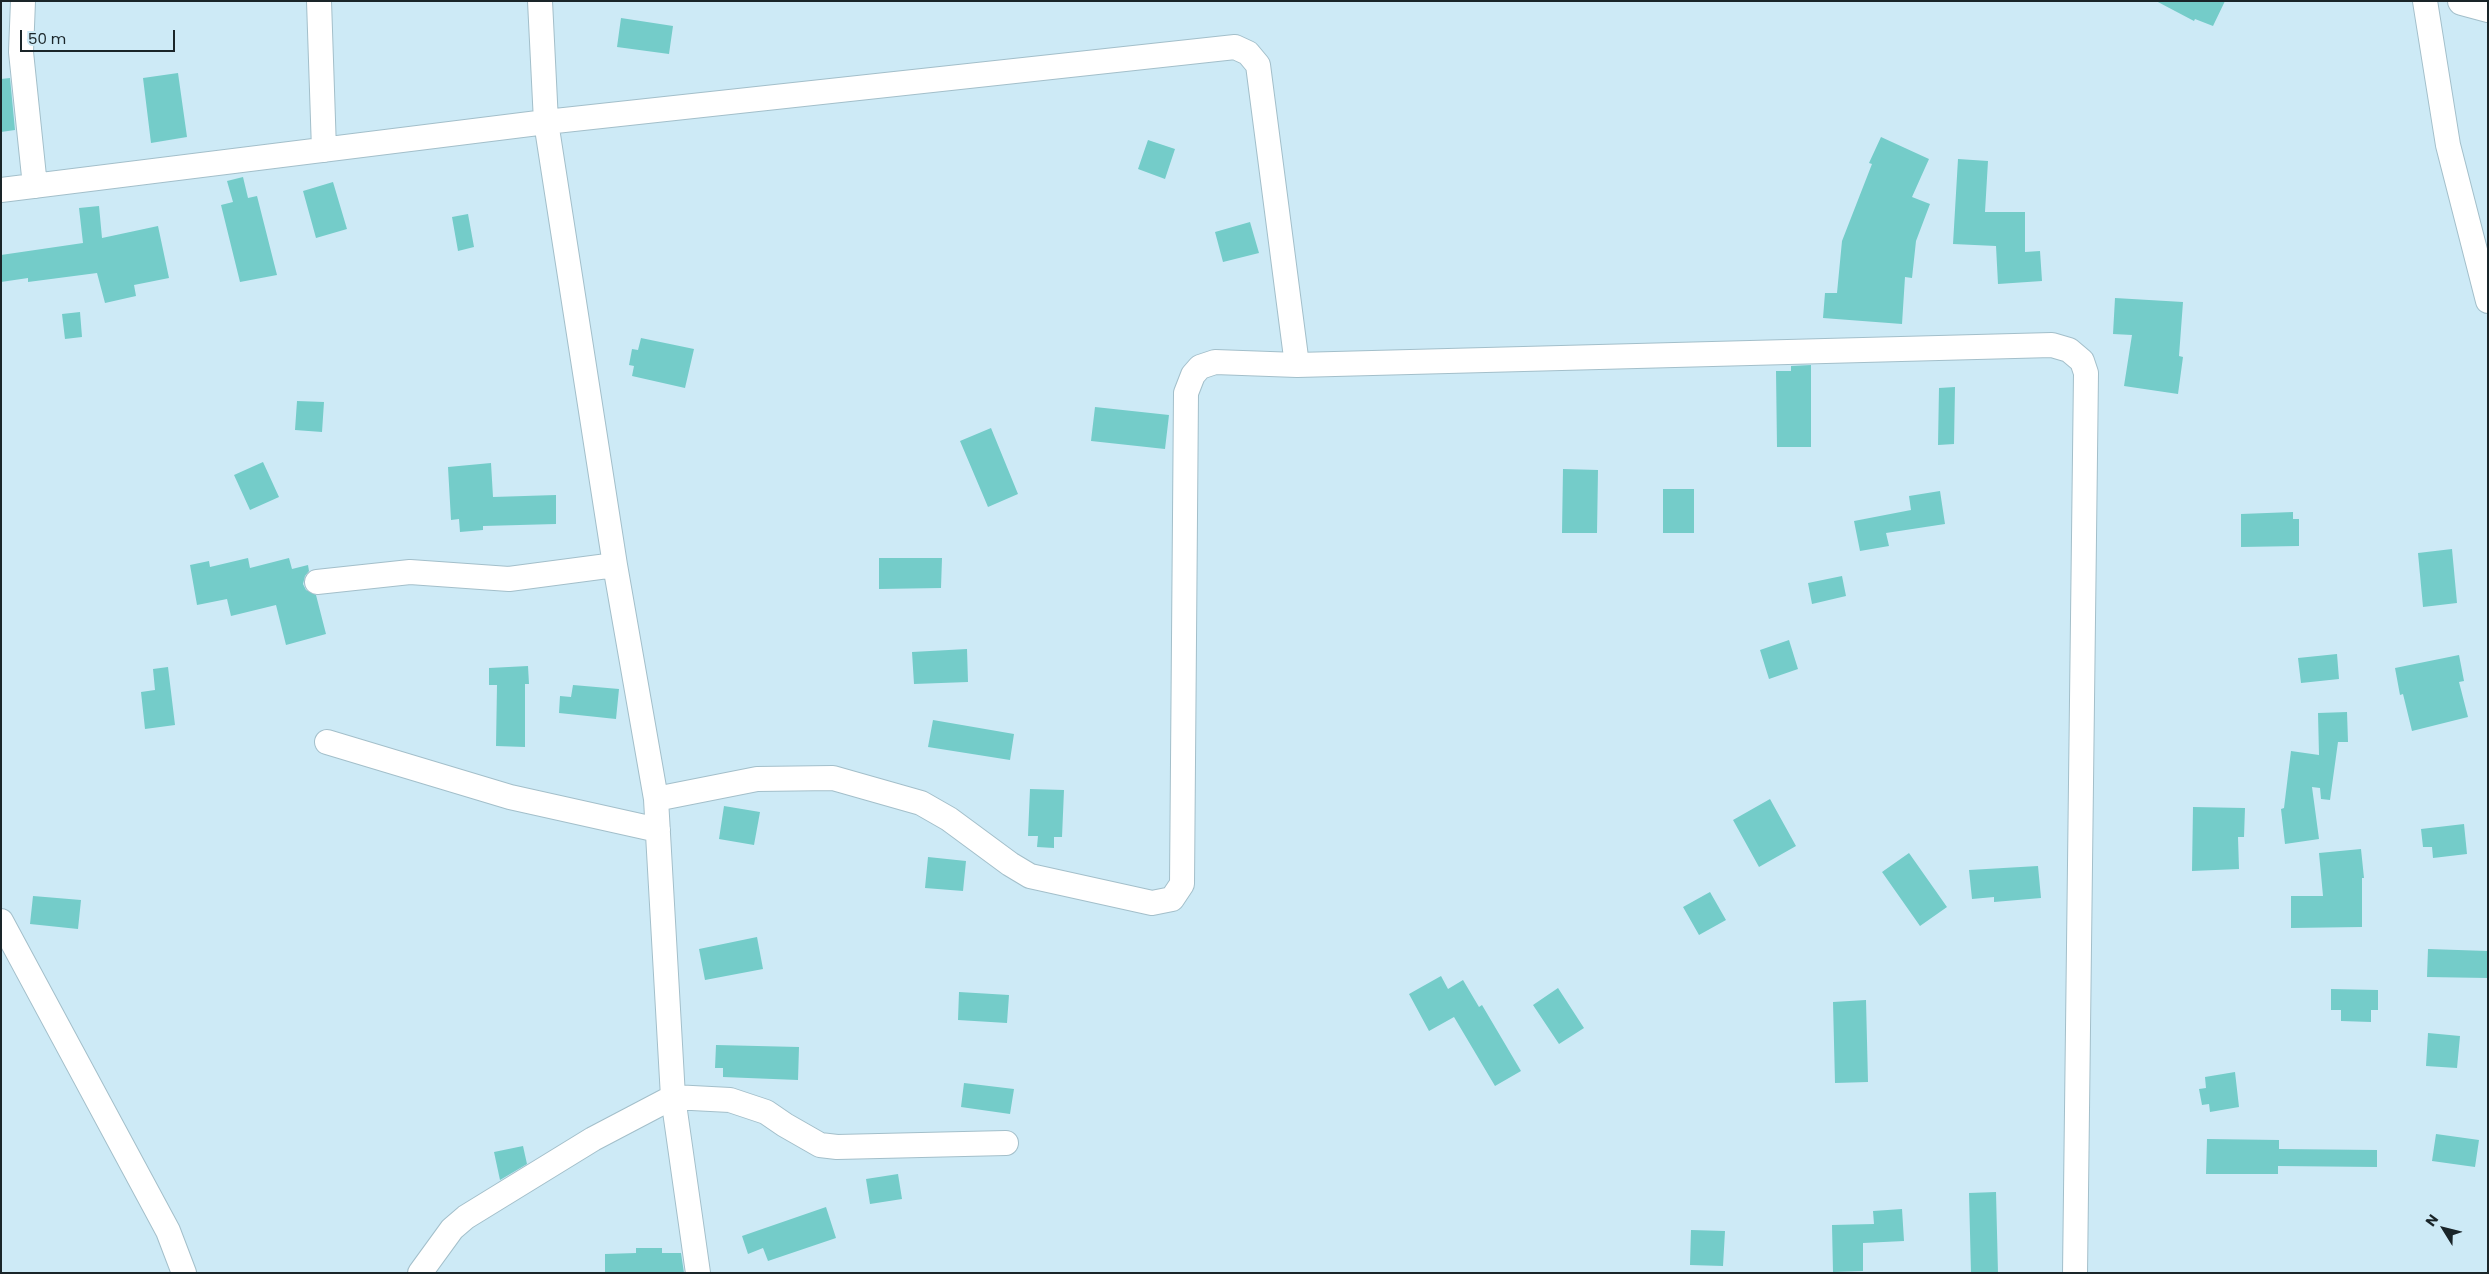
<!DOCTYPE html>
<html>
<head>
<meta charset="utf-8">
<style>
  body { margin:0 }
  #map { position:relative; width:2489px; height:1274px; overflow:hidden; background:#cdeaf6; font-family:Poppins,sans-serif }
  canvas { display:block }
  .frame { position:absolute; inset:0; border:2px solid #1a2529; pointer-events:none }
  .north { position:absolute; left:2419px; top:1204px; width:50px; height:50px; -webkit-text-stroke:4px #cdeaf6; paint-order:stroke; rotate:306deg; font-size:14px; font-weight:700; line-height:20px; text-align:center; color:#1a2529 }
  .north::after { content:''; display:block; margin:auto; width:18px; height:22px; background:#1a2529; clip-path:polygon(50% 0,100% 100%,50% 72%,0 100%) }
  .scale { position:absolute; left:20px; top:30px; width:155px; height:22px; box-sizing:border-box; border:2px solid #1a2529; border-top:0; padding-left:6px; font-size:15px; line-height:18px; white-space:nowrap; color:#1a2529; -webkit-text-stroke:4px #cdeaf6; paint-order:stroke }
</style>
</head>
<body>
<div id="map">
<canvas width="2489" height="1274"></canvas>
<div class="frame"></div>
<div class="north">N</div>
<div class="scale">50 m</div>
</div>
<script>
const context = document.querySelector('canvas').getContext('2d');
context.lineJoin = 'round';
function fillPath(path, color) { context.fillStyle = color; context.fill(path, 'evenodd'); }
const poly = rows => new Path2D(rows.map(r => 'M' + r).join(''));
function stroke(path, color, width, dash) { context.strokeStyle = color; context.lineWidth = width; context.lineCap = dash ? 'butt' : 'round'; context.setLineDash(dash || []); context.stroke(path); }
fillPath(poly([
  [2156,1,2225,1,2213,26,2195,19,2194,21],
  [621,18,673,26,669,54,617,47],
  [178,73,187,137,151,143,143,78],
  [10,78,15,130,1,132,1,79],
  [1881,137,1929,159,1912,197,1930,204,1916,241,1912,278,1905,277,1902,324,1823,318,1825,293,1837,293,1842,241,1872,164,1869,163],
  [1148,140,1175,149,1165,179,1138,169],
  [1958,159,1988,161,1985,212,2025,212,2025,252,2040,251,2042,281,1998,284,1996,246,1953,244],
  [243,177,248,198,257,196,277,275,240,282,221,205,233,202,227,181],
  [333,182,347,229,316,238,303,191],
  [99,206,102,238,158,226,169,278,134,285,136,296,105,303,97,273,28,282,28,278,1,282,1,255,83,243,79,208],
  [468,214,474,247,458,251,452,217],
  [1250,222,1259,253,1223,262,1215,232],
  [2115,298,2183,302,2179,356,2183,357,2178,394,2124,386,2132,335,2113,334],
  [80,312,82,337,65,339,62,314],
  [641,338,694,349,685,388,632,376,634,366,629,365,632,349,638,350],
  [1811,365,1811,447,1777,447,1776,371,1791,371,1791,366],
  [1955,387,1954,444,1938,445,1939,388],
  [297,401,324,402,322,432,295,430],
  [1095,407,1169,415,1165,449,1091,441],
  [991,428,1018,494,988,507,960,441],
  [263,462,279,497,250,510,234,475],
  [491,463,493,497,556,495,556,524,483,526,483,530,460,532,459,519,451,520,448,467],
  [1563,469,1598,470,1597,533,1562,533],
  [1663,489,1694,489,1694,533,1663,533],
  [1940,491,1945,524,1886,533,1889,546,1860,551,1854,521,1911,510,1909,496],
  [2293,512,2293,519,2299,519,2299,546,2241,547,2241,514],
  [2452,549,2457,603,2423,607,2418,553],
  [248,558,250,568,289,558,292,569,308,565,309,571,305,576,303,584,306,590,316,595,326,634,286,645,276,605,231,616,227,599,197,605,190,565,209,561,210,567],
  [879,558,942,558,941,588,879,589],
  [1842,576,1846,596,1812,604,1808,583],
  [1789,640,1798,669,1769,679,1760,650],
  [967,649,968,682,914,684,912,652],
  [2337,654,2339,679,2301,683,2298,658],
  [2459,655,2464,681,2459,682,2468,717,2412,731,2403,694,2400,695,2395,668],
  [528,666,529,684,525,684,525,747,496,746,497,685,489,685,489,668],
  [168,667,175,725,145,729,141,692,155,690,153,669],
  [573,685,619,689,616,719,559,713,560,696,571,697],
  [2347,712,2348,742,2338,742,2330,800,2321,799,2320,788,2312,787,2319,839,2285,844,2281,809,2284,808,2291,751,2319,755,2318,713],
  [933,720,1014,734,1010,760,928,747],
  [1030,789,1064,790,1062,837,1054,837,1054,848,1037,847,1038,836,1028,836],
  [1770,799,1796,846,1759,867,1733,820],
  [724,806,760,812,754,845,719,839],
  [2193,807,2245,808,2244,837,2238,837,2239,869,2192,871],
  [2464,824,2467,854,2433,858,2432,847,2423,847,2421,829],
  [2361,849,2364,878,2362,878,2362,927,2291,928,2291,896,2323,896,2319,853],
  [1909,853,1947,907,1920,926,1882,872],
  [928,857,966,861,963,891,925,888],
  [2038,866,2041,898,1994,902,1994,897,1972,899,1969,870],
  [1710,892,1726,920,1699,935,1683,907],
  [33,896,81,900,78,929,30,924],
  [757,937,763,969,705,980,699,949],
  [2428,949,2488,951,2488,978,2427,977],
  [1441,976,1448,989,1463,980,1479,1007,1482,1005,1521,1071,1495,1086,1454,1017,1429,1031,1409,994],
  [1558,988,1584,1028,1559,1044,1533,1005],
  [2331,989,2378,990,2378,1010,2371,1010,2371,1022,2341,1021,2341,1010,2331,1010],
  [959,992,1009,995,1007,1023,958,1020],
  [1866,1000,1868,1082,1835,1083,1833,1002],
  [2428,1033,2460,1036,2457,1068,2426,1066],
  [716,1045,799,1047,798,1080,723,1077,723,1068,715,1068],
  [2235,1072,2239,1107,2210,1112,2209,1104,2202,1105,2199,1089,2206,1088,2205,1077],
  [964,1083,1014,1089,1010,1114,961,1107],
  [2436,1134,2479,1140,2475,1167,2432,1161],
  [2207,1139,2279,1140,2279,1149,2377,1150,2377,1167,2278,1166,2278,1174,2206,1174],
  [523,1146,527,1164,500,1180,494,1152],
  [898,1174,902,1199,870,1204,866,1179],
  [1996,1192,1998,1273,1971,1273,1969,1193],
  [826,1207,836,1238,768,1261,763,1248,748,1254,742,1236],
  [1902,1209,1904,1241,1863,1243,1863,1271,1833,1272,1832,1225,1874,1224,1873,1211],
  [1691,1230,1725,1231,1723,1266,1690,1265],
  [636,1248,662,1248,662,1253,681,1253,684,1273,605,1273,605,1254,636,1253]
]), '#74ccc9');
const minor = poly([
  [23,1,21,52,35,186],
  [319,1,324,150],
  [2425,1,2448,145,2488,301],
  [1,190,546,122,540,1],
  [317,582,410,572,509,579,615,565],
  [327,742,510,797,658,830],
  [656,799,757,779,833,778,921,803,949,819,1010,864,1030,876,1152,903,1172,899,1182,884,1186,393,1193,375,1200,367,1215,362,1297,365],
  [1,921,168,1231,184,1273],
  [420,1273,452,1229,466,1217,593,1139,673,1097,730,1100,766,1112,785,1125,820,1145,837,1147,1006,1143],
  [698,1273,673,1097,656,799,615,565,546,122,1235,47,1248,53,1258,65,1297,365,2052,345,2069,350,2082,361,2086,373,2075,1273]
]);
const secondary = poly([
  [2462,1,2488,8]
]);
stroke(minor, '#a3bfca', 26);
stroke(secondary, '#a3bfca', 30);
stroke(minor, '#fff', 24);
stroke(secondary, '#fff', 28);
</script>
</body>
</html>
